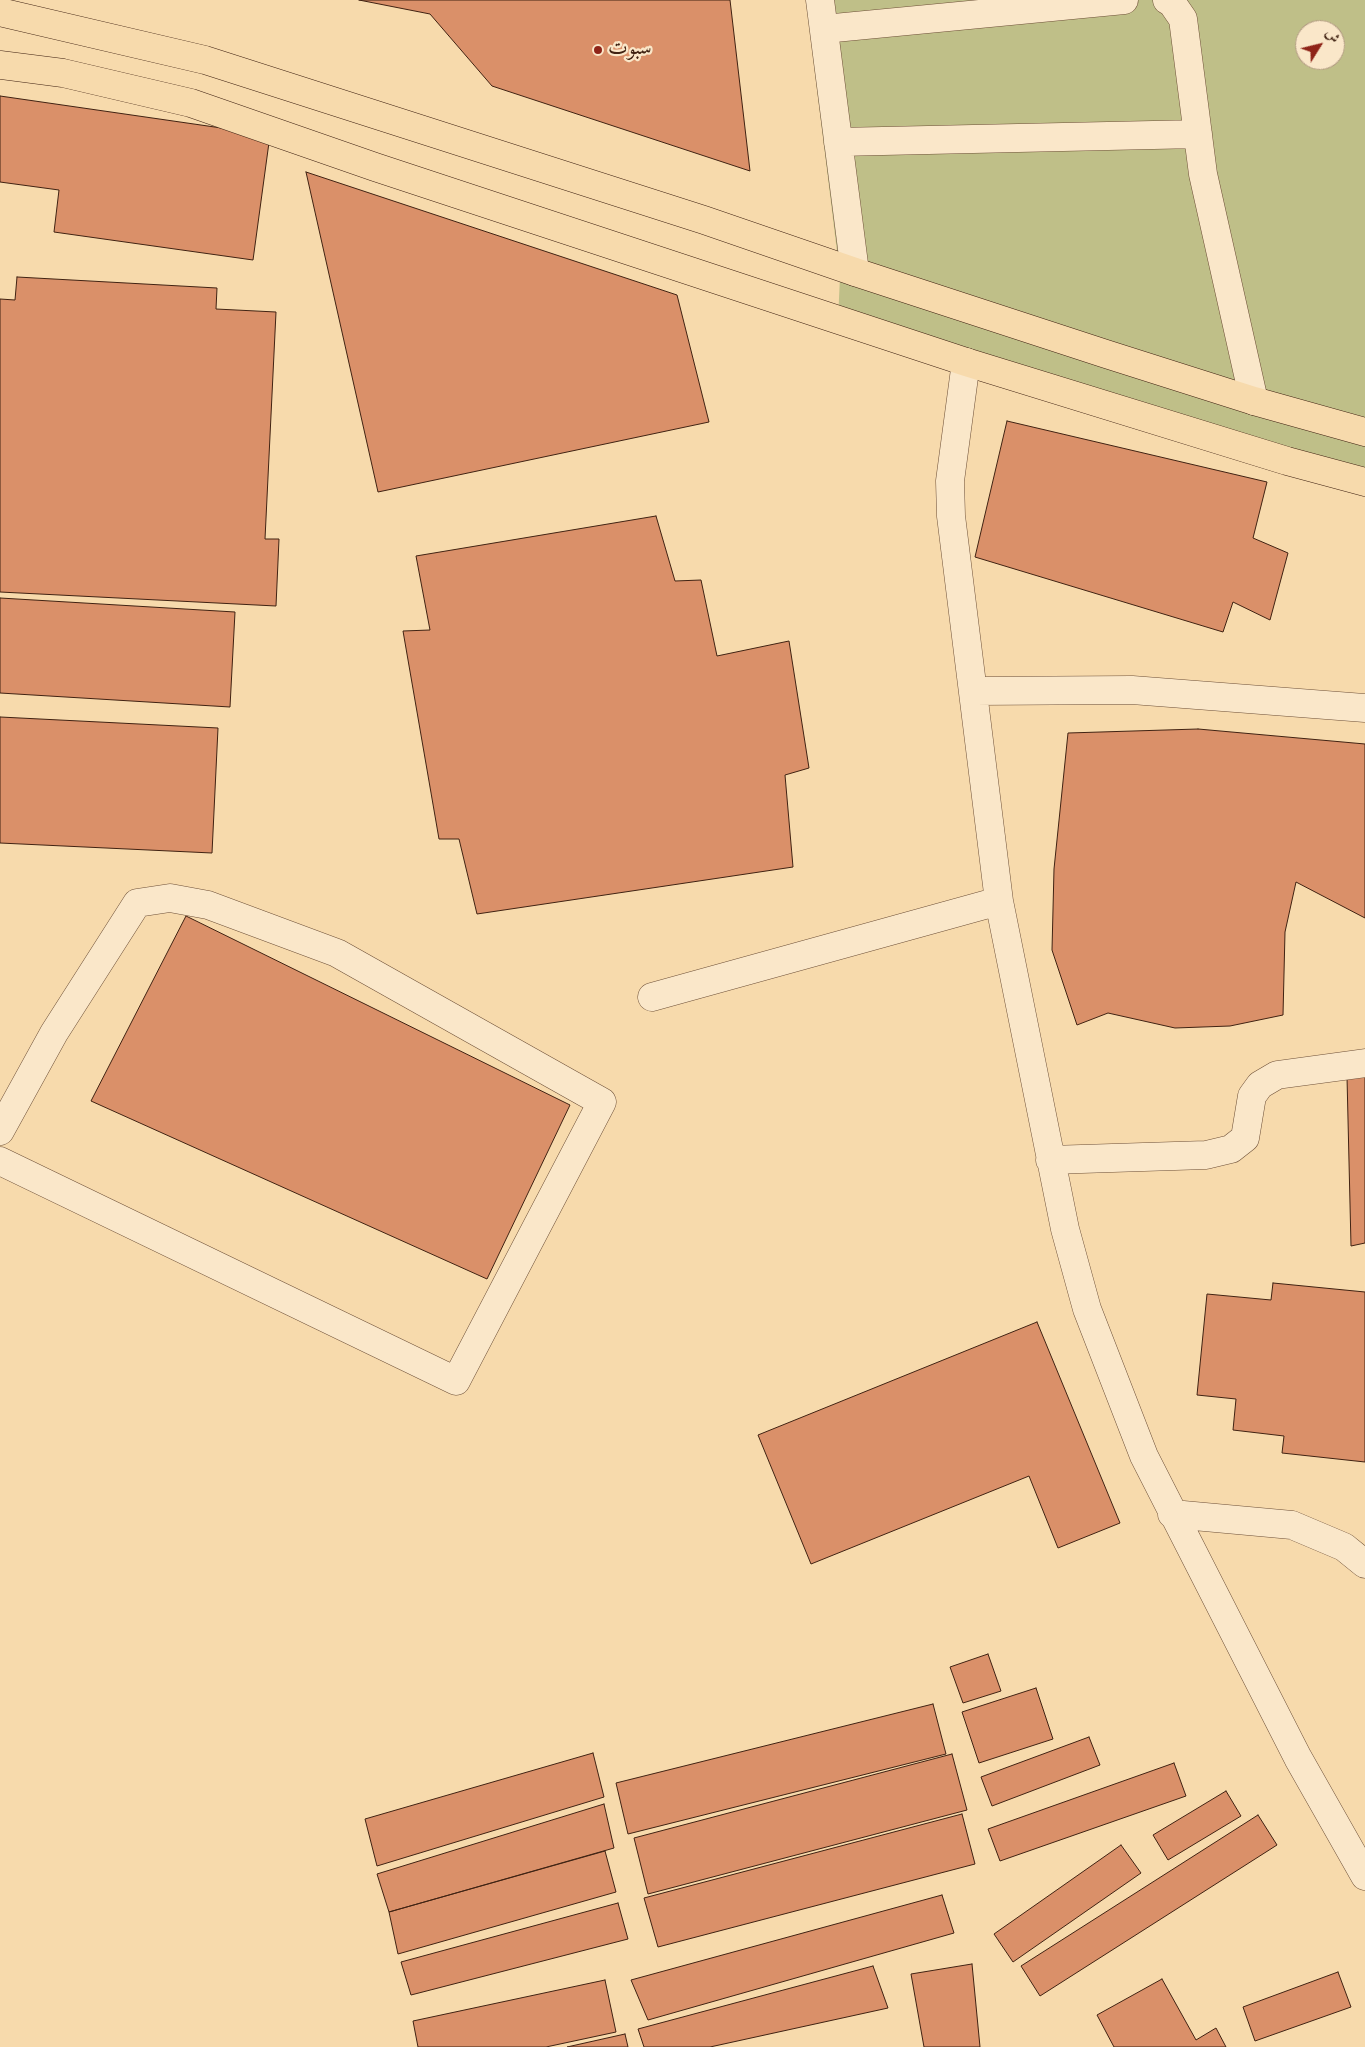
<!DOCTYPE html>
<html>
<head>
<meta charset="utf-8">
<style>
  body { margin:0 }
  #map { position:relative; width:1365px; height:2047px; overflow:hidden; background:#f7daac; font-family:"Sorts Mill Goudy",Amiri,serif }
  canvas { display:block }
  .north { position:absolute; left:1295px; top:20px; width:50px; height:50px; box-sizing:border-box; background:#fae7c9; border:1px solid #b09880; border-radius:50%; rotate:54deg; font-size:14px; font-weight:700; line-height:20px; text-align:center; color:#402212 }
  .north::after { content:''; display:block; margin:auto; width:18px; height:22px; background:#8f2418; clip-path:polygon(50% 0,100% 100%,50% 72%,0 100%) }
</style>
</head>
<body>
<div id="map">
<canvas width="1365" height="2047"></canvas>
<div class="north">ش</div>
</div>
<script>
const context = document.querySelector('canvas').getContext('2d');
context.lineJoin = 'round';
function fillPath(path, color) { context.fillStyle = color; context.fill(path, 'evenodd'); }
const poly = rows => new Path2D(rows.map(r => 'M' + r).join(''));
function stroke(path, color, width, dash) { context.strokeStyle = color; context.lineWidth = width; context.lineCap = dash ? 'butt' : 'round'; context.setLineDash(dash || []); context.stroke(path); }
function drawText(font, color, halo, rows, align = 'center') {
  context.font = font + ' "Sorts Mill Goudy",Amiri,serif'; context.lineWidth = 4.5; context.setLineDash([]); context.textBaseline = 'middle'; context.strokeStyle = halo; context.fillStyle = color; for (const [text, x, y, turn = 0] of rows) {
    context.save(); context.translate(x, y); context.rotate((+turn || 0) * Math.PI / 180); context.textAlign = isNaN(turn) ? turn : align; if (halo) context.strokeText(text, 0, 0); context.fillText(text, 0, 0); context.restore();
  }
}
fillPath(poly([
  [806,0,1365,0,1365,484,838,321,840,276],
  [1305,30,1335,30,1335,60,1305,60]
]), '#bfbf88');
const building = poly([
  [359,0,730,0,750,171,492,86,430,14,359,0],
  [0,96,270,135,253,260,54,232,59,190,0,182,0,96],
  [306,172,677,295,709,422,378,492,306,172],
  [17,277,217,288,216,309,276,312,265,539,279,539,276,606,0,592,0,299,15,300,17,277],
  [1007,421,1267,482,1253,538,1288,553,1270,620,1233,602,1223,632,975,557,1007,421],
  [656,516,675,581,701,580,717,656,789,641,809,768,785,775,793,867,477,914,459,839,439,839,403,631,430,630,416,556,656,516],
  [0,598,235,612,230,707,0,693,0,598],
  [0,717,218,728,212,853,0,843,0,717],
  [1198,729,1365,744,1365,918,1296,882,1285,932,1283,1015,1230,1026,1175,1028,1108,1013,1077,1025,1052,950,1054,869,1068,733,1198,729],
  [186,916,570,1105,487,1279,91,1101,186,916],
  [1365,1075,1365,1243,1351,1246,1347,1077,1365,1075],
  [1273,1283,1365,1292,1365,1462,1282,1453,1284,1436,1233,1430,1236,1399,1197,1395,1207,1294,1271,1300,1273,1283],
  [1037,1322,1120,1523,1058,1548,1029,1476,811,1564,758,1435,1037,1322],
  [988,1654,1001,1691,963,1703,950,1667,988,1654],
  [1036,1688,1053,1739,979,1763,962,1712,1036,1688],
  [933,1704,946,1754,628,1834,616,1783,933,1704],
  [1089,1737,1100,1765,992,1806,981,1777,1089,1737],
  [593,1753,604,1797,377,1866,365,1819,593,1753],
  [952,1754,967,1810,648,1894,634,1838,952,1754],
  [1174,1763,1186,1796,1000,1861,988,1829,1174,1763],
  [1226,1791,1241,1816,1168,1860,1153,1835,1226,1791],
  [604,1804,614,1848,389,1912,377,1874,604,1804],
  [962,1814,975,1864,658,1947,644,1898,962,1814],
  [1258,1815,1277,1845,1040,1996,1021,1966,1258,1815],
  [1121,1845,1141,1873,1013,1962,994,1934,1121,1845],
  [605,1851,616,1892,398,1954,389,1912,605,1851],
  [942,1895,954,1933,648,2020,631,1980,942,1895],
  [618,1903,628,1939,411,1995,401,1962,618,1903],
  [972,1964,980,2047,924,2047,911,1974,972,1964],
  [873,1966,888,2008,710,2047,644,2047,638,2029,873,1966],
  [1338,1972,1351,2007,1255,2041,1243,2007,1338,1972],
  [1162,1979,1196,2040,1216,2028,1226,2047,1114,2047,1097,2015,1162,1979],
  [605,1980,616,2032,546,2047,418,2047,413,2021,605,1980],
  [625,2034,628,2047,567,2047,625,2034]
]);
fillPath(building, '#da9069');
stroke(building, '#402212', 1);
const minor = poly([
  [820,0,855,272],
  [1167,0,1172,3,1183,19,1203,174,1254,401],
  [824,29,1124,0],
  [838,142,1198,134],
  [966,362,950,481,951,516,999,901,1065,1229,1087,1309,1144,1456,1298,1758,1365,1876],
  [974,691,1132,690,1365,708],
  [652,997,999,901],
  [0,1131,54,1033,137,903,170,898,208,905,337,953,602,1102,456,1381,0,1161],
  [1050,1160,1206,1155,1231,1149,1245,1138,1252,1096,1260,1085,1277,1075,1365,1063],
  [1172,1514,1292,1525,1344,1547,1365,1564]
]);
const highway = poly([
  [0,12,205,60,704,220,855,272,1106,354,1254,401,1365,432],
  [0,65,63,73,191,103,375,167,966,362,1287,461,1365,482]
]);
stroke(minor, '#6e5038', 29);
stroke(highway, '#402212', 29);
stroke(minor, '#fae7c9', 28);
stroke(highway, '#f7daac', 28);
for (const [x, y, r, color] of [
  [598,50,5,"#8f2418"]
]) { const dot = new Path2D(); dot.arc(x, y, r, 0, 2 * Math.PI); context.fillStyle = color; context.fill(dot); stroke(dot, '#fae7c9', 2); }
drawText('21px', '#402212', '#fae7c9', [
  ["سبوت",608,50]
], 'left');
</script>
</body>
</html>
